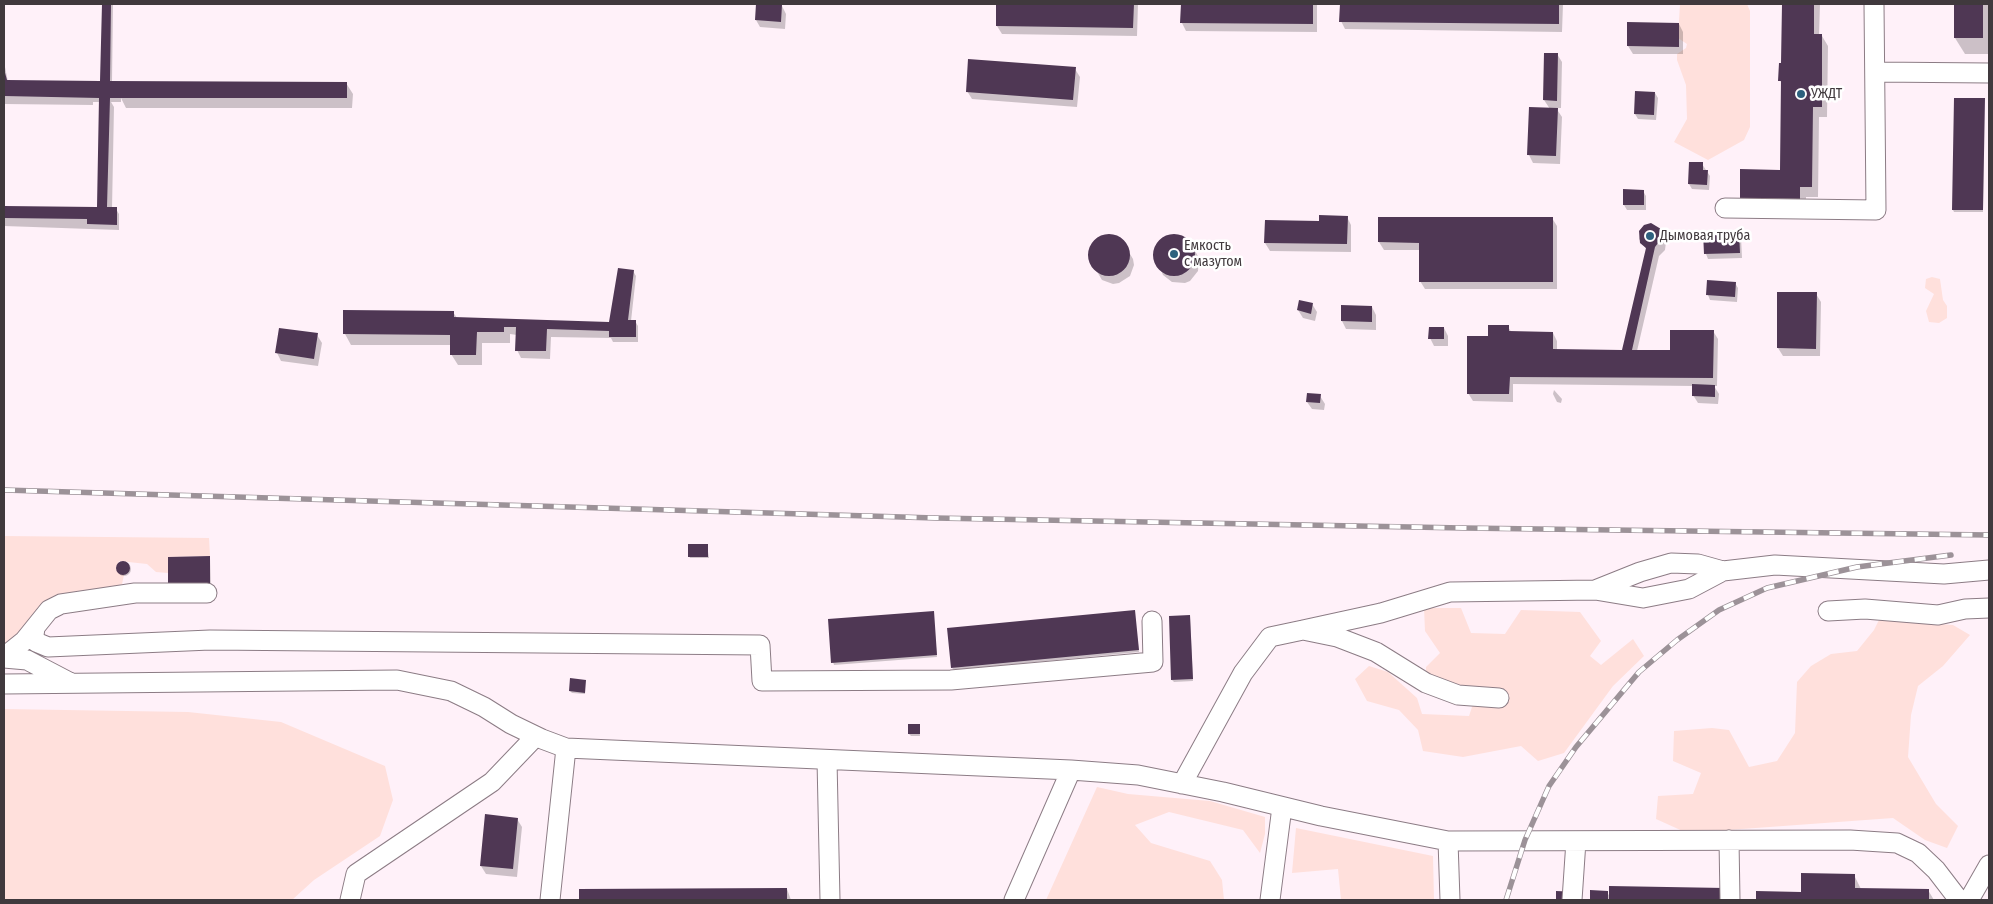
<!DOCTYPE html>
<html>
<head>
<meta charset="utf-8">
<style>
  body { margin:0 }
  #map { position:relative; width:1993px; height:904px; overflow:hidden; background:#fff1f9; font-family:"Fira Sans Condensed",sans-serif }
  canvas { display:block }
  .frame { position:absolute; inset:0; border:5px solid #40393d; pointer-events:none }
</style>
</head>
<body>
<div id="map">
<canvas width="1993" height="904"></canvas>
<div class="frame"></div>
</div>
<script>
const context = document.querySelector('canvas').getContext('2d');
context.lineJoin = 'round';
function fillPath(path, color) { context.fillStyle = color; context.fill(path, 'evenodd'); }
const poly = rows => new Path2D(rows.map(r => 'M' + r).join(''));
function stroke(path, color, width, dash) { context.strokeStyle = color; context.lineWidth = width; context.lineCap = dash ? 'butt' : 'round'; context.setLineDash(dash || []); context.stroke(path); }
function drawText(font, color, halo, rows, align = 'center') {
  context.font = font + ' "Fira Sans Condensed",sans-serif'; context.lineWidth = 5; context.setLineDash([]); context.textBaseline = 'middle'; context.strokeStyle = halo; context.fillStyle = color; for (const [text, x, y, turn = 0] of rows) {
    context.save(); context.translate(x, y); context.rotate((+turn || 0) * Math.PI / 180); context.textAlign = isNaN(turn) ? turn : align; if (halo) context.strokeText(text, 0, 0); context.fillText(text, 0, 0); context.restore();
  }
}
fillPath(poly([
  [1680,4,1747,4,1750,11,1750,127,1744,140,1708,160,1674,142,1687,119,1686,85,1677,60,1677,54,1686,48,1687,44,1678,38],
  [1932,277,1940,279,1943,300,1947,306,1947,318,1939,323,1929,322,1926,311,1934,294,1925,288,1926,279],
  [4,536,209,538,210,556,168,557,168,573,156,572,147,564,119,561,116,569,119,573,124,575,122,584,102,590,32,621,4,648],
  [1424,608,1461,608,1471,633,1505,634,1521,610,1580,612,1601,641,1590,656,1601,665,1633,639,1644,656,1613,686,1564,753,1538,761,1521,746,1463,757,1423,751,1418,730,1399,710,1367,701,1355,679,1369,666,1388,672,1417,698,1422,714,1469,716,1473,704,1426,692,1426,667,1440,653,1425,631],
  [1884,610,1910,622,1953,625,1970,635,1943,666,1918,686,1911,715,1908,757,1936,804,1958,826,1947,848,1925,840,1893,818,1687,833,1656,819,1658,796,1693,794,1701,773,1673,761,1674,731,1712,728,1729,730,1749,767,1777,761,1795,733,1797,682,1811,666,1831,654,1857,651,1874,630],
  [4,709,188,712,281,722,385,766,393,800,380,836,314,880,292,900,4,900],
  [1097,787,1128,794,1210,801,1265,817,1265,834,1260,853,1243,830,1169,812,1135,825,1151,843,1210,861,1222,880,1224,900,1046,900],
  [1296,828,1433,856,1434,900,1341,900,1338,869,1292,873]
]), '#ffe0dc');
fillPath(poly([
  [103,4,113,4,112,82,346,83,353,94,352,108,126,108,121,98,121,102,111,102,114,107,112,209,116,209,119,214,119,230,4,226,4,207,98,208,100,102,93,102,93,105,4,104,4,62,8,82,101,82],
  [997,4,1138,4,1137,36,1002,34,997,26],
  [1182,4,1317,4,1317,32,1186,31,1182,23],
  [1341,4,1563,4,1562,32,1345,29,1341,21],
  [1783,4,1820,4,1819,36,1822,36,1828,46,1827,117,1819,117,1818,197,1806,197,1806,209,1748,209,1741,198,1742,171,1781,171,1782,85,1780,80,1783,64],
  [1956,4,1989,4,1989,54,1965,54,1955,38],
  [782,6,786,14,785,29,760,27,756,20],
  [1679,24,1683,32,1683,54,1633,54,1628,46],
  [1557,54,1562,62,1561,108,1556,108,1562,117,1560,164,1533,163,1529,155,1530,108,1550,109,1544,100],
  [1075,69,1080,77,1077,107,972,99,967,91],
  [1655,93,1658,98,1656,120,1638,119,1635,114],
  [1984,99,1983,212,1954,212,1953,210],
  [1702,164,1710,176,1709,190,1692,189,1689,184],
  [1643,191,1646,196,1646,210,1627,210,1624,205],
  [1347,217,1351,225,1351,252,1270,251,1265,243,1320,222],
  [1379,218,1552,218,1557,226,1557,289,1425,289,1420,281,1420,250,1384,250,1379,242],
  [1657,227,1666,242,1665,250,1659,256,1637,351,1671,351,1713,331,1718,339,1717,386,1714,386,1719,394,1718,404,1698,403,1693,395,1694,386,1513,384,1513,402,1473,401,1468,393,1489,338,1508,327,1512,333,1553,333,1557,341,1557,350,1623,351,1647,250,1639,239,1640,232],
  [1739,232,1741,237,1742,258,1708,259,1706,254],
  [1108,236,1121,239,1133,259,1134,265,1130,276,1119,283,1113,284,1102,280,1090,260,1089,253,1095,241],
  [1180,236,1191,244,1199,258,1198,271,1190,281,1185,283,1172,282,1163,275,1154,253,1161,241,1166,237],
  [633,271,636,276,631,321,635,321,638,326,638,342,613,342,611,338,551,337,550,359,521,358,517,350,517,335,510,334,510,343,482,343,482,365,458,365,451,354,452,345,351,345,345,334,345,312,453,312,457,318,610,324],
  [1735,283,1738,288,1737,302,1710,300,1708,295],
  [1816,294,1821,302,1820,356,1783,356,1778,348],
  [1312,304,1317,312,1315,321,1303,318,1298,310],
  [1372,307,1376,315,1376,330,1346,329,1342,321],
  [1444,328,1448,336,1448,346,1434,346,1430,338],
  [317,335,322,343,318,366,281,361,277,353],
  [1554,390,1562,399,1561,403,1557,402,1553,394],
  [1320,396,1325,404,1324,410,1312,409,1307,402],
  [707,545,709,558,690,558,689,556],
  [210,558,211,587,171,587],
  '117 569a7 7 0 1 1 14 0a7 7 0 1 1-14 0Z',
  [1134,611,1139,652,954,670,952,668],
  [933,612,937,657,834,665,833,662],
  [1190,616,1193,681,1174,682,1172,680],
  [585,681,585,694,572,693,570,691],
  [919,725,920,736,911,736,909,734],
  [517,819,522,827,517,877,486,874,481,866],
  [1854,875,1861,889,1928,890,1934,900,1758,900,1758,893,1802,893],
  [1611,887,1729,900,1591,900,1591,891,1607,892,1610,897],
  [787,889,791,900,580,900,580,890]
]), '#0003');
fillPath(poly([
  [102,4,111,4,110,81,347,82,347,98,110,98,107,207,117,207,117,225,87,224,87,219,4,218,4,206,97,207,99,98,4,96,4,69,7,80,100,81],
  [756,4,782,5,781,22,755,20],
  [996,4,1134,4,1133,28,996,26],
  [1181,4,1313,4,1313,24,1180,23],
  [1340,4,1559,4,1559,24,1339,22],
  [1782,4,1814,4,1814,34,1822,34,1822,107,1813,107,1812,187,1800,187,1800,199,1740,198,1740,169,1780,170,1781,81,1778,81,1779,63,1781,63],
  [1954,4,1983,4,1983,38,1954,38],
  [1627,22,1679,23,1679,47,1627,46],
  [1544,53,1558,53,1557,101,1543,100],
  [968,59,1076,67,1073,100,966,92],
  [1635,91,1655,92,1654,115,1634,114],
  [1954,98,1985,98,1983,210,1952,210],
  [1529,107,1558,108,1556,156,1527,155],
  [1689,162,1703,162,1703,170,1708,170,1707,185,1688,184],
  [1623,189,1644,190,1644,205,1623,205],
  [1319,215,1348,216,1347,244,1264,243,1265,220,1319,221],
  [1378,217,1553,217,1553,282,1419,282,1419,243,1378,242],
  [1651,223,1661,229,1662,238,1655,247,1632,350,1670,350,1670,330,1714,330,1713,378,1510,377,1509,394,1467,394,1467,336,1488,336,1488,325,1509,325,1509,331,1553,332,1553,349,1622,350,1646,248,1640,243,1639,231,1644,225],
  [1739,231,1740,253,1704,254,1703,232],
  '1153 255a21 21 0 1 1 42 0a21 21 0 1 1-42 0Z',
  '1088 255a21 21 0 1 1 42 0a21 21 0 1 1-42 0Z',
  [618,268,634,270,628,320,636,320,636,337,609,337,609,331,547,329,546,351,515,351,516,327,504,327,504,332,477,332,476,355,450,355,450,335,343,334,343,310,454,311,454,317,609,322],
  [1707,280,1736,282,1735,297,1706,295],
  [1777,292,1817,292,1816,349,1777,348],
  [1299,300,1313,303,1311,314,1297,310],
  [1341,305,1372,306,1372,322,1341,321],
  [1429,327,1444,327,1444,339,1428,339],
  [279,328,318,333,314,359,275,353],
  [1692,384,1715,385,1715,397,1692,396],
  [1307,393,1321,394,1320,403,1306,402],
  [688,544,708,544,708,557,688,557],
  [210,556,210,585,168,586,168,557],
  '116 568a7 7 0 1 1 14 0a7 7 0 1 1-14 0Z',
  [1135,610,1139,650,951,668,947,628],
  [934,611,937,655,831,663,828,619],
  [1190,615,1193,679,1171,680,1169,616],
  [570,678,586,680,585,693,569,691],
  [908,724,920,724,920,734,908,734],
  [485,814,518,818,513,869,480,866],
  [1801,873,1855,874,1855,888,1929,889,1929,900,1756,900,1756,891,1801,892],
  [1609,886,1725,888,1725,900,1609,900],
  [787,888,787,900,579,900,579,889],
  [1590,890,1608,891,1608,900,1590,900],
  [1556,891,1579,892,1579,900,1556,900]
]), '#4f3754');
const minor = poly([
  [1875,72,1989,73],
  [1725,208,1876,210,1874,4],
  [1723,571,1775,565,1944,574,1989,570],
  [1828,611,1865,609,1938,615,1965,609,1989,608],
  [35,628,34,635,36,642,48,647,210,640,760,645,762,681,951,680,1153,662,1152,621],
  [1303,630,1381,613,1450,592,1595,590,1643,598,1689,589,1723,571,1698,564,1671,563,1640,572,1595,590],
  [4,657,24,641,49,610,61,604,135,593,207,593],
  [4,658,27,660,71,683],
  [4,684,397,680,451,691,484,707,511,724,542,739,566,748,1071,770,1138,775,1223,792,1321,816,1448,841,1850,840,1897,843,1918,853,1936,870,1959,900],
  [827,760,830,900],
  [1182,784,1243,673,1270,637,1303,630,1337,637,1376,652,1426,683,1458,695,1499,698],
  [1729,840,1730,900],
  [1448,841,1450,900],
  [350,900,356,874,492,782,536,736],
  [550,900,566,748],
  [1014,900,1071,770],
  [1270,900,1282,807],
  [1572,900,1576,841],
  [1969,900,1989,865]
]);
stroke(minor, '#8c7c85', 21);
stroke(minor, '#fff', 19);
const rail = poly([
  [4,490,935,518,1463,528,1989,535],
  [1506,900,1525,840,1549,786,1576,747,1639,672,1677,640,1719,610,1767,588,1857,567,1951,555]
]);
stroke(rail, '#9c9298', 5.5);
stroke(rail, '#fff', 4, [11]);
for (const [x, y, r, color] of [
  [1801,94,5,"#2d617e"],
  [1650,236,5,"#2d617e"],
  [1174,254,5,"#2d617e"]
]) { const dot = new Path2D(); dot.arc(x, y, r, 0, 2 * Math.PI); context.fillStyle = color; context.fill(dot); stroke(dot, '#fff', 2); }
drawText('14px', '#40393d', '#fff', [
  ["УЖДТ",1811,94],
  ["Дымовая труба",1660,236],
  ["Емкость",1184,246],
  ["с мазутом",1184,262]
], 'left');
</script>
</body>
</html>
